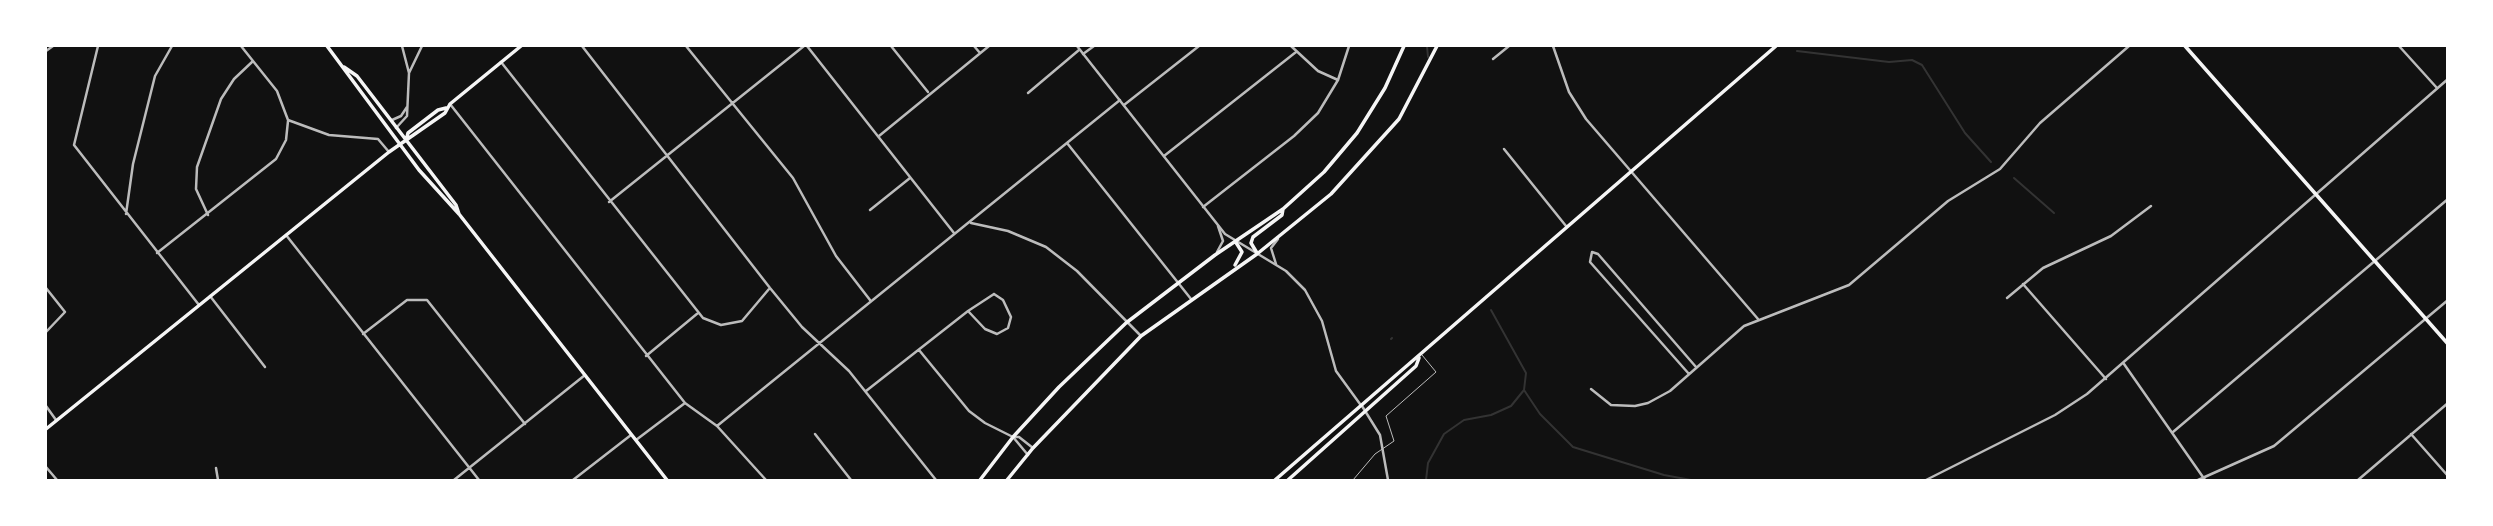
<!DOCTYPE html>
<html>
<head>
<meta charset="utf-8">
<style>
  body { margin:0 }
  #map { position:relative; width:2493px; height:526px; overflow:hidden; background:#111; font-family:Lato,sans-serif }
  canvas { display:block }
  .frame { position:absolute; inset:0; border:47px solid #fff; pointer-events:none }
</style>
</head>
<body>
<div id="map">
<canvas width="2493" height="526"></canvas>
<div class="frame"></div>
</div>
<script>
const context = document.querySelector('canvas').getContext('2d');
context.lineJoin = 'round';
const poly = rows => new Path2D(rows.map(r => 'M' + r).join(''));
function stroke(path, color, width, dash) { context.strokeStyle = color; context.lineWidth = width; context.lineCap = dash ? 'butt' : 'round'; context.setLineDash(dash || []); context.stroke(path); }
stroke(poly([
  [1427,46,1428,57],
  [1797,51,1889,62,1912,60,1922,65,1965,133,1991,162],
  [2014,178,2054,213],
  [1391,339,1392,338],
  [1524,390,1540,414,1573,447,1664,475,1691,480],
  [1426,480,1428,463,1444,434,1464,420,1491,415,1511,406,1524,390,1526,373,1491,310]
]), '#333', 2);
stroke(poly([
  [1353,480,1375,454,1394,441,1386,416,1436,372,1422,355]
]), '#bcbcbc', 1);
stroke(poly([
  [98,46,74,145,199,305],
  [241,46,277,91,288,120,329,135,378,139,389,152],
  [402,46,409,73],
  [582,46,770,288,802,327,849,371,936,480],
  [686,46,793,178,836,256,870,300],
  [807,46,954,233],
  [891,46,928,92],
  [974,46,980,53],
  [1291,46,1318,71,1338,80],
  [1553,46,1569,92,1586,119,1758,319],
  [2399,46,2437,88],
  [46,51,53,46],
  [1083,54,1094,46],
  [1493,59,1509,46],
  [501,62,703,318,721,325,742,321,769,289],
  [1028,93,1079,50],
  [450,104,685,403,717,426,766,480],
  [1124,105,1199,46],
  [392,120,401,116,407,107],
  [396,128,407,116,409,73,422,46],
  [879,136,989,46],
  [1067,143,1191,299],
  [1504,149,1566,226],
  [1164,156,1296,52],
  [609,202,804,46],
  [1203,207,1294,136,1318,113,1338,80,1349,46],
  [870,210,910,178],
  [126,214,133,164,155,76,172,46],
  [208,215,196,189,197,167,221,99,234,79,252,62],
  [971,223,1008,231,1046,247,1077,271,1141,336],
  [286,235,479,480],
  [1217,252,1223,241,1218,226],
  [157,253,276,159,286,140,288,121],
  [1276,264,1271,248,1278,239],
  [2023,284,2106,379],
  [46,288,65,312,46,332],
  [994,294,1003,300,1011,317,1008,328,997,334,985,329,968,311,994,294],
  [210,296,265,367],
  [2007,298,2043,268,2111,236,2151,206],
  [363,334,407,300,427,300,525,424],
  [919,350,969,411,985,423,1013,437,1019,437,1033,448],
  [646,356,698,313],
  [2124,364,2205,480],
  [1689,374,1590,262,1592,252,1598,254,1696,367],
  [1591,389,1611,405,1635,406,1648,403,1670,391,1744,326,1849,285,1948,201,2000,169,2040,123,2129,46],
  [866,391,968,311],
  [46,406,56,420],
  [1362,406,1380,435,1388,480],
  [717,426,1120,100],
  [2173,432,2448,199],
  [815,434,851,480],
  [2411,434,2448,476],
  [1013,437,1028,455],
  [636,440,685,403],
  [46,467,57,480],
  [216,468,218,480],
  [454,480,585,375],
  [573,480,631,435],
  [2198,480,2274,446,2448,300],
  [2358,480,2448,403]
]), '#bcbcbc', 2.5);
stroke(poly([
  [1077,46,1225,234,1286,271,1305,290,1322,321,1336,371,1360,404],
  [1926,480,2055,415,2087,394,2448,79]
]), '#bcbcbc', 2.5);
stroke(poly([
  [327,46,419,170,459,214,667,480],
  [344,67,357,76,456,205,459,214],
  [406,141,408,133,438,110,446,108],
  [46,429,389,152,445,113,450,104,521,46],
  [1275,480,1776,46],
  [1288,480,1416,366,1419,358]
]), '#f5f5f5', 3.5);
stroke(poly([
  [2185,46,2448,344],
  [1235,241,1242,252,1235,265],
  [1257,253,1251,243,1253,237,1282,215,1283,209],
  [980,480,1013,437,1059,387,1126,323,1215,255,1283,209,1324,172,1357,133,1385,88,1404,46],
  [1007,480,1033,448,1141,336,1257,254,1331,194,1399,119,1437,46]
]), '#f5f5f5', 3.5);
</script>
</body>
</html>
